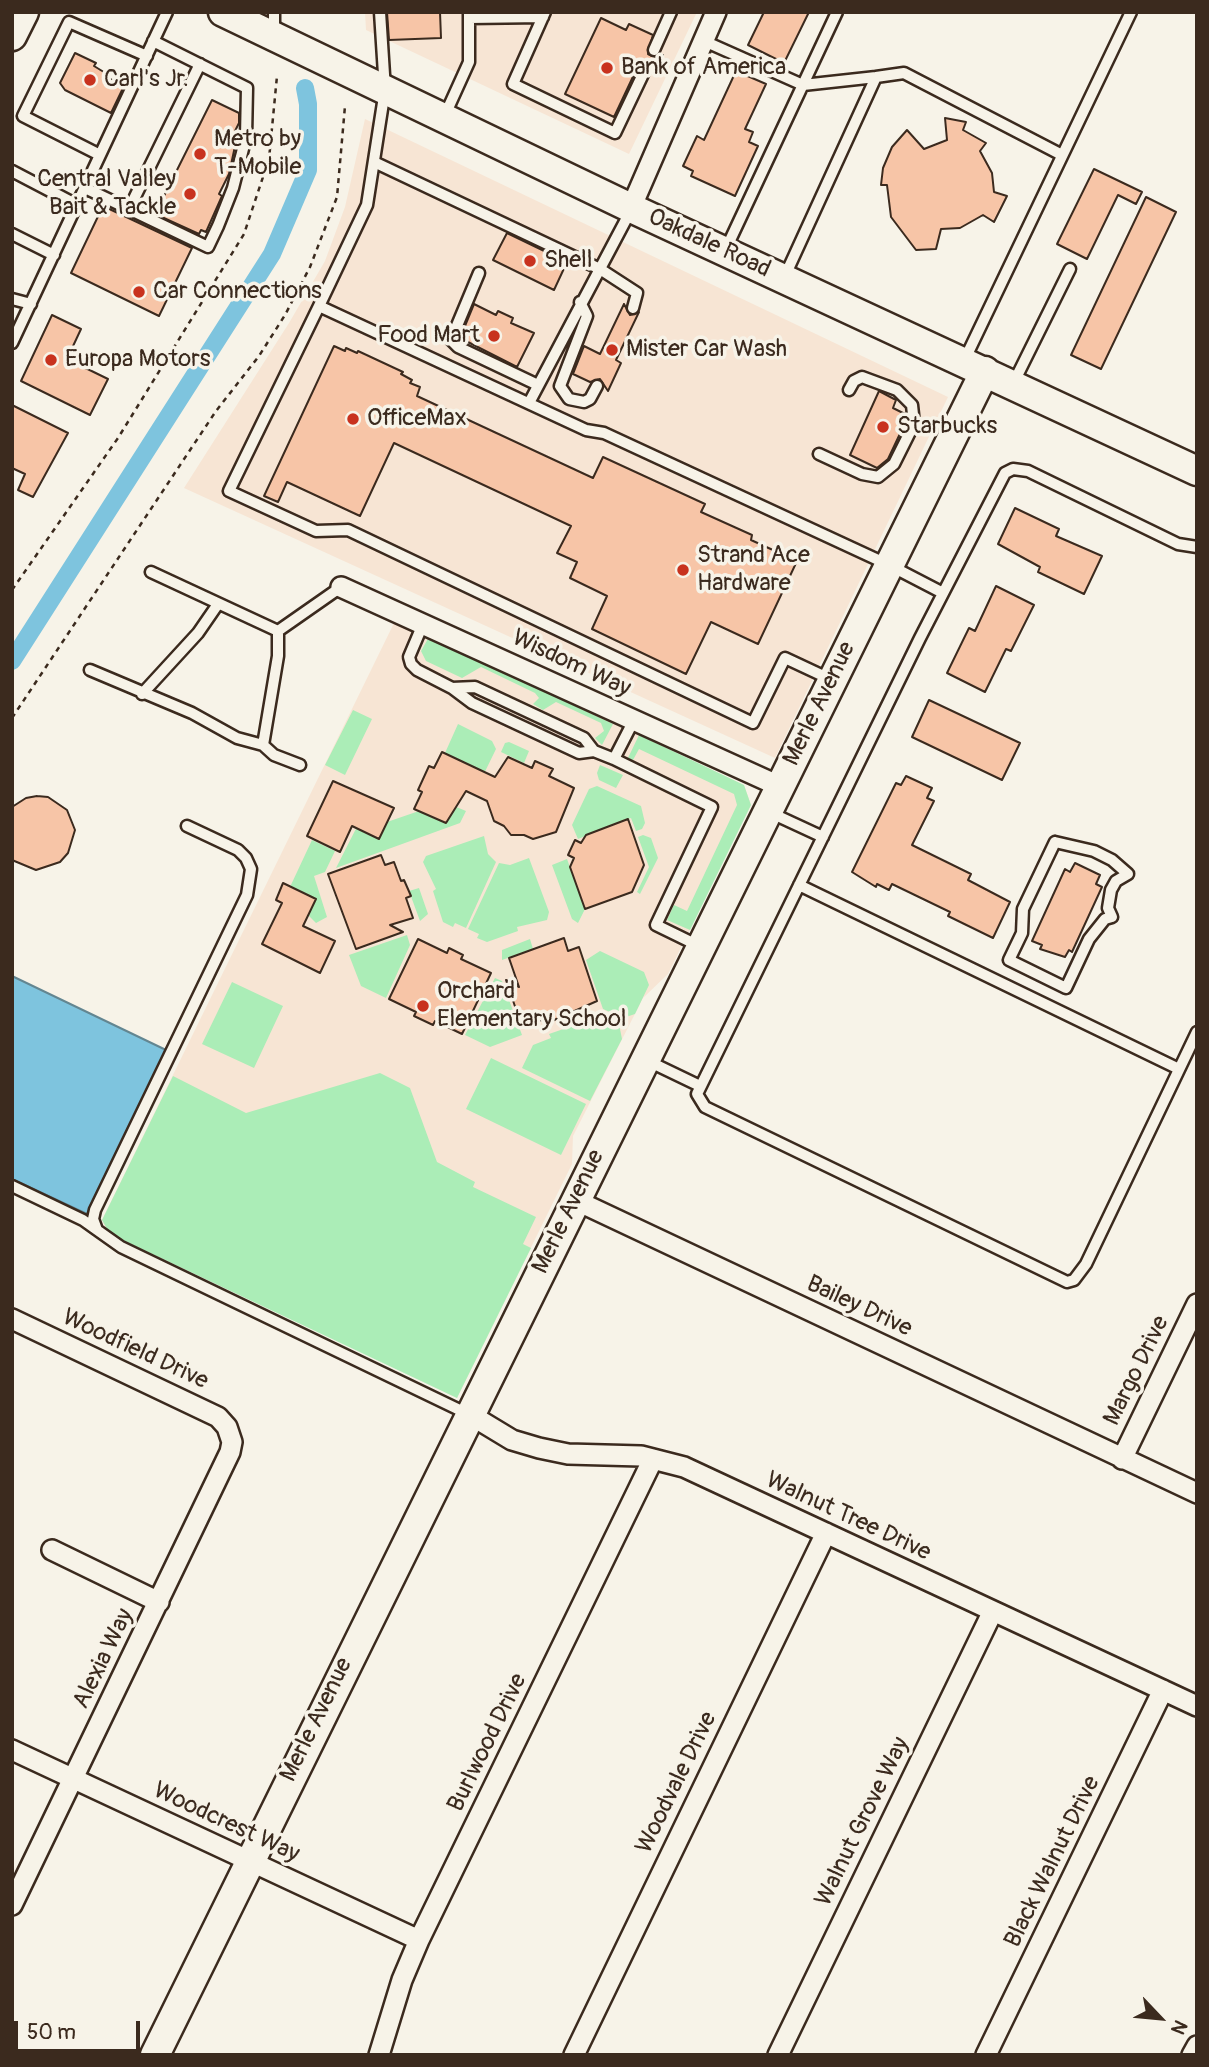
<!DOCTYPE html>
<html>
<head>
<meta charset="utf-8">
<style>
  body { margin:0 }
  #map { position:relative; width:1209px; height:2067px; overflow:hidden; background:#f7f3e8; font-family:Pangolin,sans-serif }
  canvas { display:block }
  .frame { position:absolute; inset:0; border:14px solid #3b2a1e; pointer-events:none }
  .north { position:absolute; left:1125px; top:1983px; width:70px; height:70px; -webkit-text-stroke:5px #f7f3e8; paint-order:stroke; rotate:116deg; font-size:19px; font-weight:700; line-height:28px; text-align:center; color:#3b2a1e }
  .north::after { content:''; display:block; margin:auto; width:24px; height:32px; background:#3b2a1e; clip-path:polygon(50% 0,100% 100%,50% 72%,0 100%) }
  .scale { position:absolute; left:14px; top:2021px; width:126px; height:32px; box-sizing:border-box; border:4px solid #3b2a1e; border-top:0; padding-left:9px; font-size:21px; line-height:24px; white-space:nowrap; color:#3b2a1e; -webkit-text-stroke:5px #f7f3e8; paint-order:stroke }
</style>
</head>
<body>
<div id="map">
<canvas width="1209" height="2067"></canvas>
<div class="frame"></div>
<div class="north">N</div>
<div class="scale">50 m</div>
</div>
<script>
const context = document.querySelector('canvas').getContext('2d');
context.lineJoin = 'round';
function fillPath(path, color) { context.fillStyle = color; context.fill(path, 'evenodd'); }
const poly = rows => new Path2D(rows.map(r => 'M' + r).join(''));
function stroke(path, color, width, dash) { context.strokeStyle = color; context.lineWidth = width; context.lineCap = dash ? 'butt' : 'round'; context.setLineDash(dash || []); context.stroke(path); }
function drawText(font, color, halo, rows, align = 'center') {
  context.font = font + ' Pangolin,sans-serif'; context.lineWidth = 7; context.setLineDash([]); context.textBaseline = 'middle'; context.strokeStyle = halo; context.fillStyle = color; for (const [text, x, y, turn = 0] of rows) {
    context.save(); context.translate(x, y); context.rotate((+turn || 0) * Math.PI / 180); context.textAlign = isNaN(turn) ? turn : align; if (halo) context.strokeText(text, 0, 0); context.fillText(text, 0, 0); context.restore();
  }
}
fillPath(poly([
  [365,12,697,12,629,154,366,30],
  [365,119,948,397,775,758,184,488,289,323,325,261,345,207],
  [395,621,744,785,751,805,668,974,643,998,573,1136,572,1164,457,1398,105,1228,102,1220]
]), '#f7e5d4');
fillPath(poly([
  [429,637,613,724,602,745,595,738,604,731,601,723,556,702,543,710,533,704,539,698,535,693,481,667,462,678,426,661,421,651],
  [353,710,372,719,345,775,325,765],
  [458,724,492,741,496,749,477,788,464,782,472,766,445,753],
  [639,735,744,785,751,805,690,930,667,920,674,905,687,911,737,805,734,794,639,749,633,760,628,758],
  [509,742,529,751,524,763,501,752,505,743],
  [600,765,623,775,616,788,599,780,597,773],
  [597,786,641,806,645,823,642,829,636,831,631,818,578,839,572,825,589,789],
  [454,806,466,811,460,823,336,868,364,813,362,831,378,839,387,822,419,811,446,823],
  [643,835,651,838,658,858,640,894,637,892,649,867,638,837],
  [484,836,488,854,496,862,466,928,455,923,453,927,443,922,433,891,436,889,423,862,426,856],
  [312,840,335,851,325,872,314,876,327,917,316,923,308,915,316,899,290,887],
  [529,858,549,912,547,920,517,927,518,931,487,942,477,938,479,934,468,929,499,863,510,865],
  [567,859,585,909,578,923,572,919,552,865],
  [419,888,428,914,420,921,409,891],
  [407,935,410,945,386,998,361,986,349,955],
  [530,939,533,949,502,960,502,950],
  [600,951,644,972,649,985,635,1014,623,1018,603,1009,586,960],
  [495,978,502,981,522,1035,490,1047,465,1035],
  [232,982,283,1006,254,1068,202,1044],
  [601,1016,619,1024,622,1039,590,1101,522,1068,533,1045,551,1038,549,1034],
  [491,1058,586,1104,561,1155,466,1109],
  [380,1073,410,1088,437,1162,475,1182,473,1187,536,1217,523,1244,531,1248,457,1398,110,1234,102,1220,173,1076,246,1113]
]), '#abedb7');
const water = poly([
  [12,976,166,1050,87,1214,12,1179,12,976]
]);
fillPath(water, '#7ec4de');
stroke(water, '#638691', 2);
stroke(poly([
  [12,661,272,254,308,170,308,104,305,88]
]), '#7ec4de', 18);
const building = poly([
  [387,12,440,12,441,38,389,40,387,12],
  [764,12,809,12,784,63,748,45,764,12],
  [601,18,626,30,629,24,653,35,648,54,654,57,663,55,654,74,648,63,638,66,614,117,565,94,601,18],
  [75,53,96,63,94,66,107,74,106,77,124,86,111,113,65,90,60,83,75,53],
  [736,71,766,84,745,129,753,132,749,142,758,146,735,196,691,176,693,171,683,166,697,136,704,140,736,71],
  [212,100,239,113,239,123,233,135,237,137,229,174,219,194,222,196,206,232,201,230,199,234,155,214,212,100],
  [945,118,966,122,963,130,986,143,980,151,992,173,994,192,1007,196,994,222,983,215,960,228,941,229,936,249,916,250,891,217,887,185,881,185,883,168,892,147,907,130,924,149,947,140,945,118],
  [1094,169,1142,192,1136,204,1118,195,1087,259,1057,244,1094,169],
  [1146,197,1176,212,1101,369,1071,355,1146,197],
  [103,206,192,248,159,316,71,273,103,206],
  [507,233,567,262,554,290,493,260,507,233],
  [474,304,496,315,498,311,513,318,511,323,534,333,517,367,460,338,474,304],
  [624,304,630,315,639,312,616,360,621,363,608,391,600,379,590,382,573,374,584,346,600,354,624,304],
  [52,315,81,329,67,359,108,379,90,415,21,381,52,315],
  [334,346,345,351,346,348,357,353,358,351,403,372,401,374,412,380,410,383,420,387,417,396,593,478,603,457,705,504,701,512,752,535,751,540,797,561,758,644,711,622,686,674,592,629,607,596,570,578,577,562,557,553,571,526,394,443,360,516,287,482,278,502,264,496,334,346],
  [879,391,896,400,893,408,905,414,906,421,888,459,877,468,850,455,879,391],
  [12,405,68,433,33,497,18,490,25,474,12,468,12,405],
  [1015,508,1059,529,1056,536,1102,556,1084,594,1038,572,1040,567,998,544,1015,508],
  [996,586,1034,605,1011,651,1006,649,985,692,947,673,969,628,975,631,996,586],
  [929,700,1020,743,1002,780,912,737,929,700],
  [442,752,495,777,508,757,532,768,535,761,553,769,549,776,574,788,556,832,533,839,524,835,511,835,504,826,494,821,487,801,466,791,446,823,414,809,422,792,418,790,429,766,434,768,442,752],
  [906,776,932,788,927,798,934,801,912,845,971,874,968,880,1010,902,993,938,948,916,950,912,892,884,889,890,877,884,876,887,852,872,896,783,901,785,906,776],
  [333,781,394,808,379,839,352,826,340,852,307,836,333,781],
  [37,796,48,797,67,810,75,830,68,853,60,862,36,870,12,860,12,807,26,798,37,796],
  [628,819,644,865,632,892,585,909,570,867,574,858,568,855,575,840,581,843,586,835,628,819],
  [381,855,385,865,394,862,401,881,404,880,411,896,406,898,413,918,390,925,403,932,356,949,328,874,381,855],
  [1075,863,1100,875,1096,884,1102,887,1072,952,1069,950,1065,957,1040,949,1042,945,1032,941,1065,869,1070,872,1075,863],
  [283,883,316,899,303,926,335,941,320,973,262,944,282,903,276,900,283,883],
  [564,938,568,951,579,947,597,1001,552,1021,550,1017,522,1027,506,980,519,987,509,958,564,938],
  [418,939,447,953,449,948,463,955,461,959,491,973,462,1034,435,1021,433,1025,414,1016,416,1012,389,999,418,939]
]);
fillPath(building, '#f7c5a7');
stroke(building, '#3b2a1e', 2);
const lane = poly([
  [274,12,274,32],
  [380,12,385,90,367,205,319,306,586,430,604,433,889,565,943,593],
  [545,12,513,84,615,133,645,70],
  [469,18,543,17],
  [704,41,803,85,876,77],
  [654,50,671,12],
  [445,115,469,62,469,12],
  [100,155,23,116,69,22,147,56],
  [374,162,600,269,637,293,633,308],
  [12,171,77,205],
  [85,188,208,247,218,226,233,188,246,137,247,88,153,41],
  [129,209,200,64],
  [12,234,54,255],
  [725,251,837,12],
  [479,273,451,340,458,347,538,385],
  [784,278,876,77,904,73,1062,155],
  [12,299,31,304],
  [580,302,587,316,560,386,569,399,584,402,590,399,597,386],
  [319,306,229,491,316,531,348,530,753,723,785,658,832,680],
  [12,343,167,12],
  [964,361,1131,12],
  [1013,384,1070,269],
  [529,403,630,212],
  [819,454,862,474,878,477,894,464,914,424,912,405,897,390,862,377,854,381,849,390],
  [1197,547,1178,544,1028,471,1013,469,1005,473,920,638,697,1094,705,1107,1067,1282,1074,1280,1086,1264,1197,1032],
  [151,572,278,631],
  [423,624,409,657,411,664,417,670,452,688,472,703,579,753,594,751,614,759],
  [90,670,192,713,237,738,263,745],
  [452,688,475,687,584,738,594,751],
  [142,694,198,633,218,604],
  [634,720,614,759,712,807,656,925,699,946],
  [300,765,274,755,263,745,278,656,278,631,341,587],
  [769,812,823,837],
  [187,826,238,850,246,858,251,869,247,895,95,1210,93,1219,97,1230,121,1247,468,1414],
  [1055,842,1094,851,1112,860,1128,874,1116,881,1111,890,1108,908,1112,917,1105,919,1089,939,1066,988,1009,960,1022,933,1023,909,1055,842],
  [799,885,1179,1069],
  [648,1061,700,1086],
  [12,1186,83,1220,97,1230]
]);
const street = poly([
  [631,208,716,12],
  [341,587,779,786],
  [575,1200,1197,1493],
  [12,1319,218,1417,227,1427,232,1442,230,1452,12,1905],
  [469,1414,512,1440,539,1448,568,1454,641,1456,684,1467,1197,1706],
  [1122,1459,1197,1304],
  [52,1550,159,1602],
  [12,1750,419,1940],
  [379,2055,402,1980,419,1940,653,1459],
  [574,2055,826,1533],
  [778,2055,993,1611],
  [986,2055,1163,1690],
  [1192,2055,1197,2046]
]);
const secondary = poly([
  [223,12,631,208,1197,471],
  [12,36,24,12],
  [155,2055,985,371]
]);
stroke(lane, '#3b2a1e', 15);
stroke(street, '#3b2a1e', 24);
stroke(secondary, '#3b2a1e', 33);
stroke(poly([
  [12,590,118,438,244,234,269,159,277,76],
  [12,718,216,411,259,356,285,315,310,267,337,197,345,106]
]), '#3b2a1e', 2.5, [5, 5]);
stroke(lane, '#f7f3e8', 10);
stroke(street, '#f7f3e8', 19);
stroke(secondary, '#f7f3e8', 28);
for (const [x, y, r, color] of [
  [607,68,7,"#c8321e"],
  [90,80,7,"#c8321e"],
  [200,154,7,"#c8321e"],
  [190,194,7,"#c8321e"],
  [530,261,7,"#c8321e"],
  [139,292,7,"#c8321e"],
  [494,336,7,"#c8321e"],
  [612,350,7,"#c8321e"],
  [51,360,7,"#c8321e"],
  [353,419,7,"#c8321e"],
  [883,427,7,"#c8321e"],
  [683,570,7,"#c8321e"],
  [423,1006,7,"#c8321e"]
]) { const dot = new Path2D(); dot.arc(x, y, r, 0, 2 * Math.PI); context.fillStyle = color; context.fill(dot); stroke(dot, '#f7f3e8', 2.5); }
drawText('24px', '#3b2a1e', '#f7f3e8', [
  ["Bank of America",621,68],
  ["Carl's Jr.",104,80],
  ["Metro by",214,140],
  ["T-Mobile",214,168],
  ["Central Valley",176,180,"right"],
  ["Bait & Tackle",176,208,"right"],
  ["Shell",544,261],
  ["Car Connections",153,292],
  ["Food Mart",480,336,"right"],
  ["Mister Car Wash",626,350],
  ["Europa Motors",65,360],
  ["OfficeMax",367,419],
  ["Starbucks",897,427],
  ["Strand Ace",697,556],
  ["Hardware",697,584],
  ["Orchard",437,992],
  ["Elementary School",437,1020]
], 'left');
drawText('24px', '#3b2a1e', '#f7f3e8', [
  ["Oakdale Road",709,244,25],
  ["Wisdom Way",571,664,25],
  ["Merle Avenue",820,704,-64],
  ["Merle Avenue",569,1212,-64],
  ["Bailey Drive",859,1307,25],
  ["Woodfield Drive",135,1350,25],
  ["Margo Drive",1137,1371,-64],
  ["Walnut Tree Drive",848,1517,25],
  ["Alexia Way",104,1659,-64],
  ["Merle Avenue",317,1720,-64],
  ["Burlwood Drive",488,1743,-64],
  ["Woodvale Drive",677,1783,-64],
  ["Walnut Grove Way",863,1822,-64],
  ["Woodcrest Way",226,1823,25],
  ["Black Walnut Drive",1053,1862,-64]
]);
</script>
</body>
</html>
